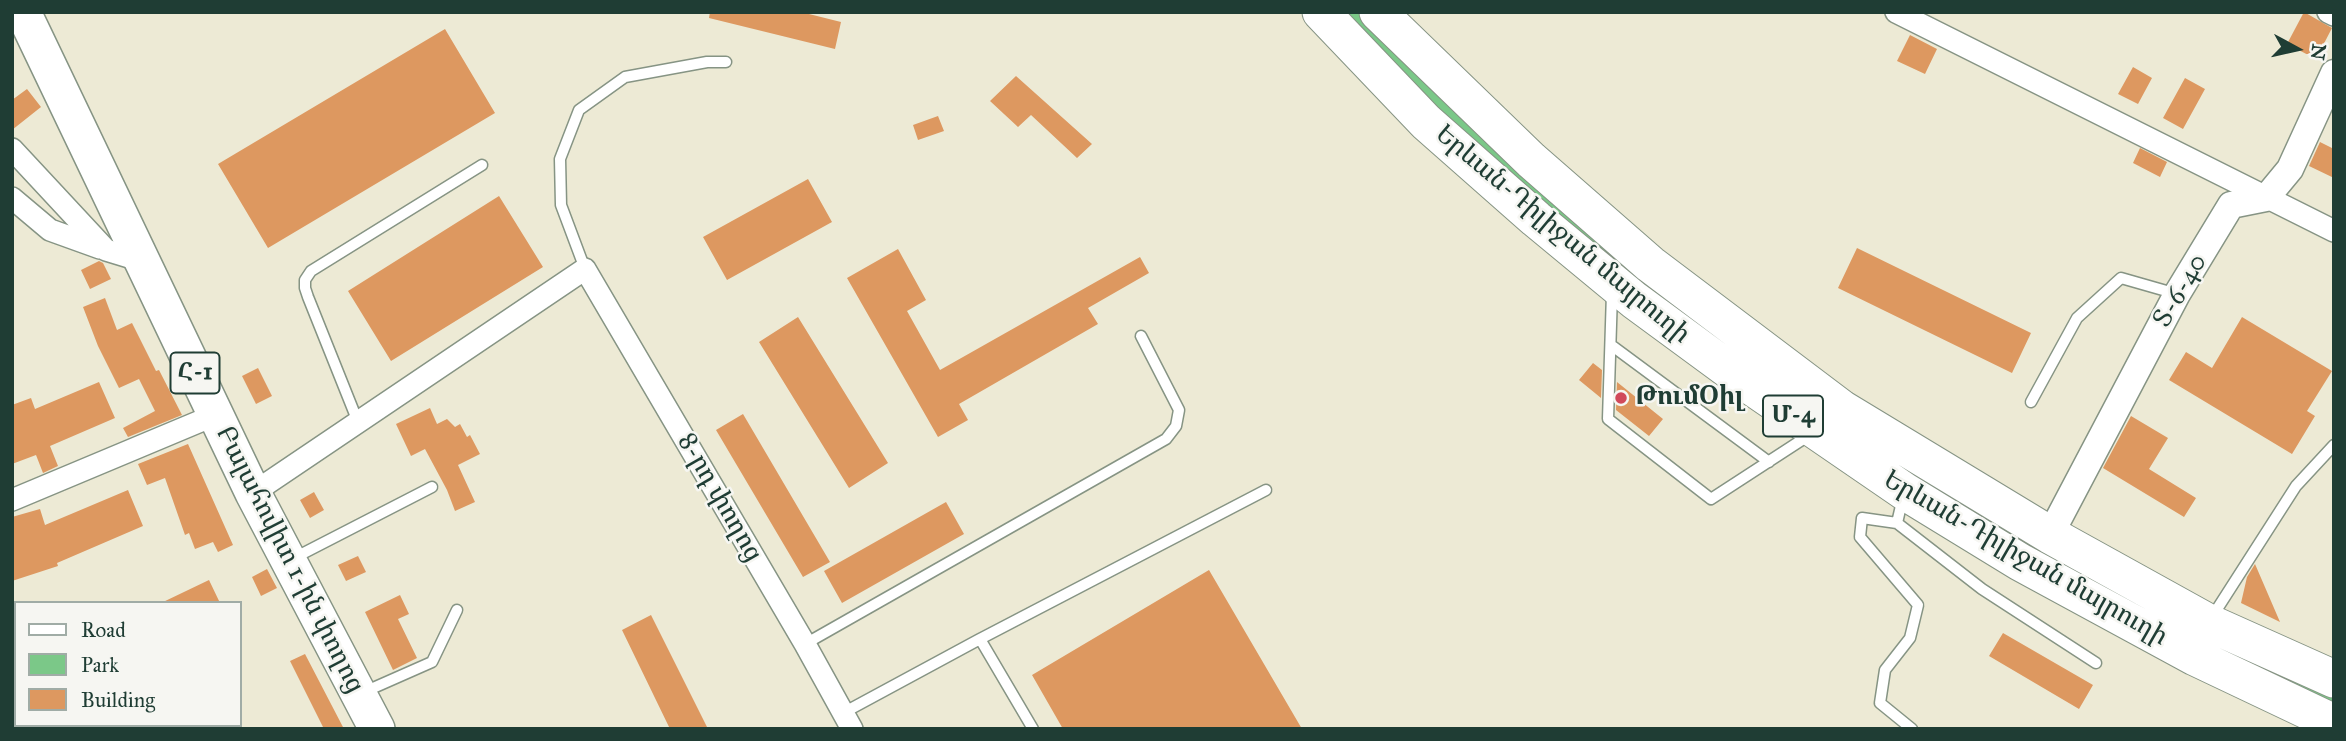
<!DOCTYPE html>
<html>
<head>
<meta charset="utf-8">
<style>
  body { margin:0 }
  #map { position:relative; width:2346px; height:741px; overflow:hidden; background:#edead5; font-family:"IM FELL Great Primer",serif }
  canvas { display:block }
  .frame { position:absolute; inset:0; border:14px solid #1f3d34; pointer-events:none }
  .legend { position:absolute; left:14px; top:601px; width:228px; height:126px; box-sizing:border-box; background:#f6f6f2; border:2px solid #a0aca6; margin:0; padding:9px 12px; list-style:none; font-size:21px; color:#1f3d34 }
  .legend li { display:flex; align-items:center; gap:14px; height:35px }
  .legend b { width:35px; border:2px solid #a0aca6 }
  .north { position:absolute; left:2262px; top:14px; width:70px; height:70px; -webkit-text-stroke:5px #f6f6f2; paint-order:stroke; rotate:98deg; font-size:19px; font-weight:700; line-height:28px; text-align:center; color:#1f3d34 }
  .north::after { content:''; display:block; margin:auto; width:24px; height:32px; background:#1f3d34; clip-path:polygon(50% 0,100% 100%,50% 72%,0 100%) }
</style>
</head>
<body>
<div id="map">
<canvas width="2346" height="741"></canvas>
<div class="frame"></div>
<ul class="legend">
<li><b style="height:9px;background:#fff"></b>Road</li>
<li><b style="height:19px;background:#7bc888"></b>Park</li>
<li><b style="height:19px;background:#dd9860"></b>Building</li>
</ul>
<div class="north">N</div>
</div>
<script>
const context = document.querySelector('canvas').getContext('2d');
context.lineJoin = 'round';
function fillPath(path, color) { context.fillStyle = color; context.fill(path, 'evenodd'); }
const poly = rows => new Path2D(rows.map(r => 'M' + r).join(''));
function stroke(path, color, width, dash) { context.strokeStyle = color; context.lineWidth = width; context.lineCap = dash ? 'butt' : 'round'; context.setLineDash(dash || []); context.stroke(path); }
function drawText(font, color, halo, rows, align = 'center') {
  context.font = font + ' "IM FELL Great Primer","Noto Serif Armenian",serif'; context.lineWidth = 5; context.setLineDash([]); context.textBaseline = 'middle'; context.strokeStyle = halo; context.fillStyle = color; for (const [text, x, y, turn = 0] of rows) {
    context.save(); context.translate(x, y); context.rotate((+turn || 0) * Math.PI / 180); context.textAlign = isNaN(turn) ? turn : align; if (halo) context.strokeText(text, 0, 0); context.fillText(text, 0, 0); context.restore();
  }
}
fillPath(poly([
  [1341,12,1362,12,1610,246,2334,695,2334,708,2262,678,1896,476,1559,220,1444,117]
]), '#7bc888');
fillPath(poly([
  [710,12,801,12,841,22,835,49,709,18],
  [2304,12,2332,28,2316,59,2287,44],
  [445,29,495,113,268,248,218,164],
  [1910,35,1937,49,1925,74,1897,61],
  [2133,67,2152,78,2138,104,2118,94],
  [1016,76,1092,144,1077,158,1031,115,1018,127,990,101],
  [2185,78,2205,89,2183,129,2163,118],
  [27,89,41,107,12,130,12,100],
  [938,116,944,131,918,140,913,125],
  [2320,142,2334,149,2334,178,2309,166],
  [2140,148,2167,162,2160,177,2133,163],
  [808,179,832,222,727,280,703,237],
  [499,196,543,267,391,361,348,291],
  [1857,248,2031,333,2012,373,1838,288],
  [898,249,926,300,907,311,940,370,1140,257,1149,273,1088,308,1098,324,959,404,968,420,938,437,847,278],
  [99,261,103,263,111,279,90,289,81,270],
  [105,298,117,330,132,323,156,371,159,370,182,415,128,437,123,428,155,411,139,379,119,388,98,346,83,307],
  [798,317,888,463,849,488,759,342],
  [2242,317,2332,371,2307,411,2315,416,2292,454,2169,380,2186,352,2212,368],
  [1593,363,1602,370,1601,398,1579,380],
  [258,368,272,396,256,404,242,376],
  [99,382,115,418,50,446,58,466,43,473,36,455,12,464,12,405,31,398,35,409],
  [1617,382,1663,419,1649,436,1616,410],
  [430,408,437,424,447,419,455,427,460,424,467,437,470,435,480,454,458,465,475,502,455,511,447,490,425,449,411,456,396,424],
  [743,414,830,562,803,577,716,430],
  [2131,416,2168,438,2149,469,2196,498,2184,517,2103,468],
  [188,444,233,545,218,552,213,542,195,549,189,533,185,535,165,478,147,485,138,464],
  [128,490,143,526,57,563,58,566,12,581,12,517,40,509,45,525],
  [314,492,324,510,310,518,300,500],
  [946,502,964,534,842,603,824,571],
  [358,556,366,572,346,581,338,565],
  [2255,564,2280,622,2241,603,2247,577],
  [267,569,277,588,261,596,252,577],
  [1209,570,1302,729,1063,729,1032,675],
  [209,580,220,603,161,603],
  [400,595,409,614,398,619,417,658,393,670,365,612],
  [651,615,708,729,670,729,622,630],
  [2003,633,2093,685,2079,709,1989,656],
  [305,654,344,729,324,729,290,661]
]), '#dd9860');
const service = poly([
  [585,269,561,205,560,159,579,110,625,77,707,62,726,62],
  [1612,293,1608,419,1711,499,1811,434],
  [1611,345,1769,462],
  [2031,402,2077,318,2121,278,2177,294],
  [358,422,308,297,305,288,305,280,311,271,482,165],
  [1903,497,1897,523,1982,589,2096,663],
  [1897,523,1862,518,1860,537,1918,605,1910,638,1885,670,1880,703,1912,729],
  [294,558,432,487],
  [2212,617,2296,486,2334,445],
  [805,644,1166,439,1176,426,1179,410,1141,336],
  [364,692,432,662,457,610],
  [843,713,980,639],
  [1033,729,980,639,1266,490]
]);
const minor = poly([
  [1896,12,2334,231],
  [2328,12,2334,15],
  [12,149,106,250,142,261],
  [12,198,50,230,100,248],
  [253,493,585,269,805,644,852,729],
  [12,500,215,415]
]);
const tertiary = poly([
  [2050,535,2177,294,2231,205,2266,198,2290,169,2334,73]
]);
const primary = poly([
  [23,12,253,493,377,729]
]);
const trunk = poly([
  [1321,12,1426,122,1536,219,1634,300,1751,386,1904,491,2020,562,2195,657,2334,723],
  [1378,12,1531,160,1650,264,1842,409,2050,535,2209,623,2334,679]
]);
stroke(service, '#869484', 13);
stroke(minor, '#869484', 24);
stroke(tertiary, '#869484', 29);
stroke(primary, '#869484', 38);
stroke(trunk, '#869484', 39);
stroke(service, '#fff', 10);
stroke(minor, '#fff', 21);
stroke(tertiary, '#fff', 26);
stroke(primary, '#fff', 35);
stroke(trunk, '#fff', 37);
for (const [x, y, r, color] of [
  [1621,398,7,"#d1495b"]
]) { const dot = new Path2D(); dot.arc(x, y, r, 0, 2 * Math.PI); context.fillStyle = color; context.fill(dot); stroke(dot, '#f6f6f2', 2.5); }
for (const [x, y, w] of [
  [195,373,49],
  [1793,416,60]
]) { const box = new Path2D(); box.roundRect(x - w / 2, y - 20.5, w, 41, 5); context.fillStyle = '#f6f6f2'; context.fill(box); stroke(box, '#1f3d34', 2); }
drawText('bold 24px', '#1f3d34', null, [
  ["Հ-1",195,373],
  ["Մ-4",1793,416]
]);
drawText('26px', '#1f3d34', '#f6f6f2', [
  ["Երևան-Դիլիջան մայրուղի",1562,235,40],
  ["Տ-6-40",2181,291,-60],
  ["8-րդ փողոց",719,498,60],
  ["Երևան-Դիլիջան մայրուղի",2025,559,30],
  ["Բալահովիտ 1-ին փողոց",289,560,63]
]);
drawText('bold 26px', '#1f3d34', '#f6f6f2', [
  ["ԹումՕիլ",1635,398]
], 'left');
</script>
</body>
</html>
